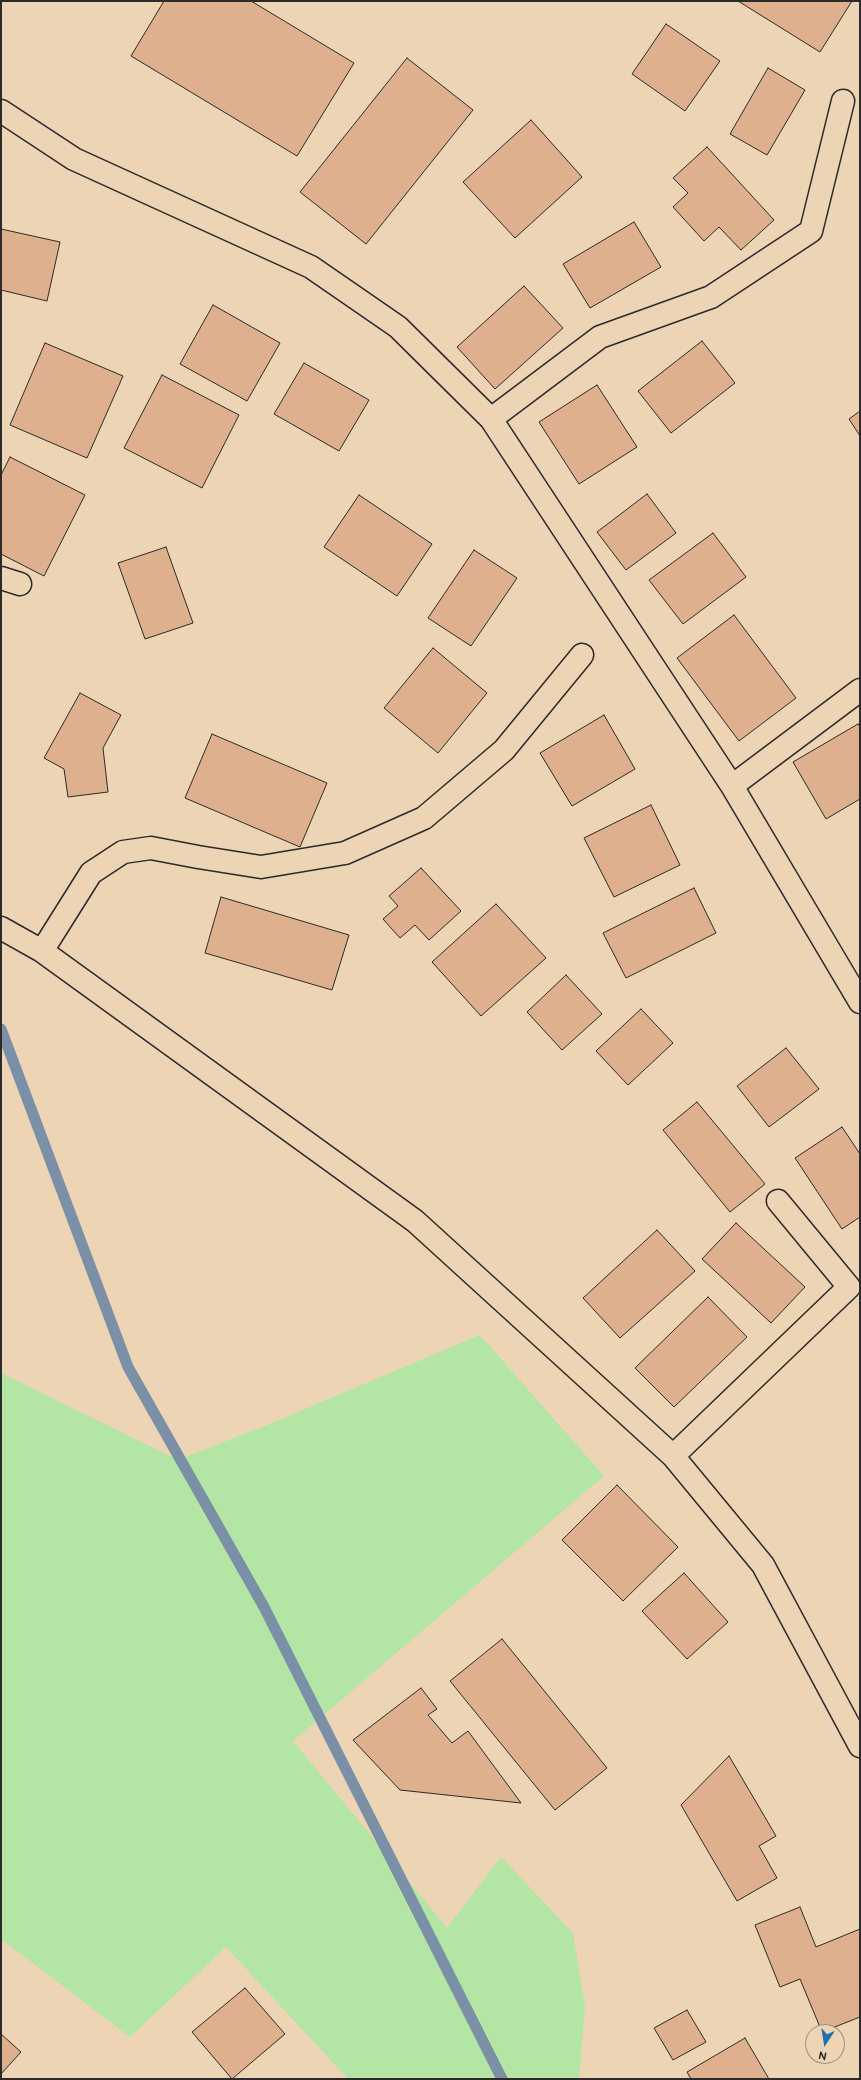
<!DOCTYPE html>
<html>
<head>
<meta charset="utf-8">
<style>
  body { margin:0 }
  #map { position:relative; width:861px; height:2080px; overflow:hidden; background:#ecd4b4; font-family:"Balsamiq Sans",sans-serif }
  canvas { display:block }
  .frame { position:absolute; inset:0; border:2px solid #2b2b2b; pointer-events:none }
  .north { position:absolute; left:805px; top:2024px; width:40px; height:40px; box-sizing:border-box; background:#ecd4b4; border:1px solid #9f907d; border-radius:50%; rotate:192deg; font-size:11px; font-weight:700; line-height:16px; text-align:center; color:#2b2b2b }
  .north::after { content:''; display:block; margin:auto; width:14px; height:18px; background:#1f6fb2; clip-path:polygon(50% 0,100% 100%,50% 72%,0 100%) }
</style>
</head>
<body>
<div id="map">
<canvas width="861" height="2080"></canvas>
<div class="frame"></div>
<div class="north">N</div>
</div>
<script>
const context = document.querySelector('canvas').getContext('2d');
context.lineJoin = 'round';
function fillPath(path, color) { context.fillStyle = color; context.fill(path, 'evenodd'); }
const poly = rows => new Path2D(rows.map(r => 'M' + r).join(''));
function stroke(path, color, width, dash) { context.strokeStyle = color; context.lineWidth = width; context.lineCap = dash ? 'butt' : 'round'; context.setLineDash(dash || []); context.stroke(path); }
fillPath(poly([
  [480,1335,604,1476,293,1741,447,1928,501,1857,573,1933,585,2007,579,2079,348,2079,226,1947,130,2037,1,1939,1,1373,178,1460,272,1423]
]), '#b3e5a5');
stroke(poly([
  [1,1029,128,1367,264,1607,502,2079]
]), '#7b90a7', 11);
const building = poly([
  [164,1,251,1,354,63,297,156,131,56,164,1],
  [738,1,852,1,820,52,738,1],
  [666,24,720,61,685,111,632,74,666,24],
  [407,58,473,110,366,244,300,192,407,58],
  [768,68,805,90,767,155,730,134,768,68],
  [531,120,582,177,515,238,463,182,531,120],
  [707,147,774,220,741,250,719,227,704,241,673,207,688,193,673,178,707,147],
  [634,222,661,267,590,308,563,264,634,222],
  [1,229,60,242,47,301,1,290,1,229],
  [524,286,563,328,495,389,457,347,524,286],
  [213,305,280,343,247,401,180,364,213,305],
  [702,341,735,383,671,433,638,391,702,341],
  [45,343,123,376,87,458,10,425,45,343],
  [304,363,369,400,339,451,274,414,304,363],
  [162,375,239,415,202,488,124,448,162,375],
  [597,385,637,447,579,484,539,422,597,385],
  [860,411,860,436,849,419,860,411],
  [10,457,85,495,44,576,1,554,1,475,10,457],
  [647,494,676,533,626,570,597,532,647,494],
  [359,495,432,544,397,596,324,547,359,495],
  [713,533,746,577,683,624,649,580,713,533],
  [166,547,193,623,145,639,118,563,166,547],
  [474,550,517,578,471,646,428,618,474,550],
  [734,615,796,698,739,741,677,658,734,615],
  [433,648,487,693,438,753,384,708,433,648],
  [80,693,121,715,103,748,108,792,68,797,64,769,44,758,80,693],
  [604,715,635,769,572,806,540,753,604,715],
  [858,724,860,727,860,799,826,819,793,762,858,724],
  [212,734,327,783,300,847,185,798,212,734],
  [651,805,680,865,614,897,584,838,651,805],
  [421,868,461,911,429,940,415,925,400,938,383,919,398,906,389,896,421,868],
  [694,888,716,933,626,978,603,933,694,888],
  [221,897,349,935,332,990,205,953,221,897],
  [496,904,546,958,481,1016,432,962,496,904],
  [566,975,602,1014,562,1050,527,1012,566,975],
  [641,1009,673,1043,628,1085,596,1051,641,1009],
  [786,1048,819,1089,769,1127,737,1086,786,1048],
  [697,1102,765,1184,730,1212,663,1130,697,1102],
  [842,1127,860,1154,860,1217,842,1229,795,1158,842,1127],
  [736,1223,805,1287,771,1323,702,1259,736,1223],
  [657,1230,695,1271,620,1338,583,1298,657,1230],
  [708,1297,747,1337,674,1407,635,1368,708,1297],
  [617,1485,678,1547,623,1601,562,1540,617,1485],
  [684,1573,728,1622,687,1659,642,1611,684,1573],
  [502,1639,607,1768,555,1810,450,1681,502,1639],
  [421,1688,437,1709,428,1715,452,1743,468,1731,521,1803,400,1790,353,1740,421,1688],
  [729,1756,776,1836,759,1846,777,1878,737,1901,681,1805,729,1756],
  [800,1907,816,1947,860,1929,860,2017,822,2032,800,1979,780,1987,755,1925,800,1907],
  [245,1988,285,2034,232,2079,192,2032,245,1988],
  [687,2010,706,2042,673,2060,654,2028,687,2010],
  [1,2034,21,2052,1,2074,1,2034],
  [745,2038,769,2079,691,2079,687,2072,745,2038]
]);
fillPath(building, '#deb08e');
stroke(building, '#2b2b2b', 1);
const minor = poly([
  [1,111,74,159,311,267,398,327,491,419,732,786,860,1002],
  [491,419,600,337,711,297,811,231,843,101],
  [1,578,20,584],
  [732,786,860,690],
  [1,928,42,951,415,1221,673,1456,763,1565,860,1746],
  [42,951,91,873,123,852,151,848,198,857,261,867,345,853,424,818,504,750,582,655],
  [673,1456,849,1287,778,1201]
]);
stroke(minor, '#2b2b2b', 25);
stroke(minor, '#ecd4b4', 22);
</script>
</body>
</html>
